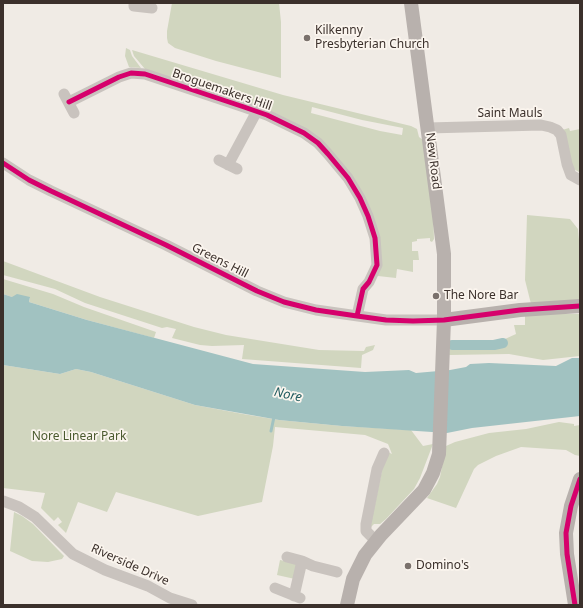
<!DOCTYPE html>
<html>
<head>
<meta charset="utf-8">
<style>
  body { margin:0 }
  #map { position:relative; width:583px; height:608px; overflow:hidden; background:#f0ebe5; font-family:"Noto Sans",sans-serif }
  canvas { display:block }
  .frame { position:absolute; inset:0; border:4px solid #3b302b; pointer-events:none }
</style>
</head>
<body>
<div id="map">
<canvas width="583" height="608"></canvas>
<div class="frame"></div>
</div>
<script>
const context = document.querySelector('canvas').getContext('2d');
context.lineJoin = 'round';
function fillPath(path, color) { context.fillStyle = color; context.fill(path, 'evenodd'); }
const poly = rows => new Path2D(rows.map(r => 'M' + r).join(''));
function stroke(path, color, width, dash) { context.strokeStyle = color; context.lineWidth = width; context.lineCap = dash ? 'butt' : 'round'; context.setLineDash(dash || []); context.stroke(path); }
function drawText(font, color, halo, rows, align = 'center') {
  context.font = font + ' "Noto Sans",sans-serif'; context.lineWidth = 3.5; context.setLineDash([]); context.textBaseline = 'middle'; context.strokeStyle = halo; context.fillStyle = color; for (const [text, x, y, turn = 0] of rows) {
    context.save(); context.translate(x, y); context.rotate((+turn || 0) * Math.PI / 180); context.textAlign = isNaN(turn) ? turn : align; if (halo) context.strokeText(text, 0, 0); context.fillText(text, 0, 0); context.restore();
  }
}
fillPath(poly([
  [172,3,279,3,281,22,281,78,216,61,175,48,168,43,167,38,167,31],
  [126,48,130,50,132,56,141,68,129,67,125,56],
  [132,50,283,95,411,126,417,129,419,137,423,140,433,211,434,239,432,242,430,241,430,238,417,239,417,241,412,242,412,251,418,251,419,260,413,260,413,272,397,269,396,278,378,276,373,215,299,125,268,110,145,69,134,56],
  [312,107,362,120,403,128,402,135,380,131,311,113],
  [569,128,570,131,580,129,580,172,579,172,572,168,562,130],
  [527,215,570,219,578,229,579,240,580,241,580,300,531,304,525,280],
  [3,261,100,297,194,327,226,335,319,350,364,351,366,347,375,345,373,350,362,355,361,368,242,359,244,345,212,346,200,345,172,338,176,329,167,327,162,328,85,303,55,289,3,275],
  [3,279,53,294,84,307,156,332,154,338,87,320,29,302,30,298,12,297,3,294],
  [525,314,580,314,580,356,543,360,509,354,449,355,450,347,497,349,506,344,505,339,516,334,514,325,525,325],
  [3,365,60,374,76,369,91,372,195,405,243,414,279,420,342,426,411,430,423,446,433,444,420,478,414,489,386,519,380,524,374,524,370,528,386,451,392,454,388,444,365,435,275,427,273,446,262,502,198,516,116,492,107,512,78,502,66,533,58,525,62,522,58,517,54,521,41,508,45,493,3,488],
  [559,422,574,424,574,426,580,425,580,456,575,455,566,450,521,447,496,456,478,465,474,469,456,508,427,498,437,484,440,477,446,446,455,442,489,433,526,429],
  [14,512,22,516,33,524,64,556,62,559,48,562,32,561,10,551],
  [280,560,298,564,295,579,277,575]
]), '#d1d6bf');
fillPath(poly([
  [3,294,12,297,17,294,30,297,29,302,87,320,253,364,365,372,409,370,416,373,450,370,466,367,470,364,489,363,556,366,572,358,580,358,580,416,472,428,447,433,342,426,279,420,195,405,91,372,76,369,60,374,3,365]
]), '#a1c2c1');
stroke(poly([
  [271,431,274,417]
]), '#a1c2c1', 3);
stroke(poly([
  [452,345,494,345,503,343]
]), '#a1c2c1', 10);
stroke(poly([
  [134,3,134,6,152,8],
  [64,94,74,113],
  [69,102,119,77,131,73,145,74,244,107,267,115,304,133,318,143,328,154,348,178,360,198,368,216,375,238,377,265,369,282,363,289,357,316],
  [428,128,541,125,550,127,557,130,561,135,567,164,571,175,580,180],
  [219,160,237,169],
  [3,163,29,180,51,191,166,245,257,291,284,302,316,310,386,320,444,320],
  [228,165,257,111],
  [3,501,19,507,35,517,73,554,105,570,148,586,170,598,192,605],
  [376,541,366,531,366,524,377,469,384,453],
  [287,557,302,561,313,566,337,572],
  [275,588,300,598],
  [294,596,302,561]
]), '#c9c3be', 11);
stroke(poly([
  [444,320,520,310,580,306],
  [347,605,353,579,365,555,381,535,424,490,433,473,439,454,444,320,444,254,411,3],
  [575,605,567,554,566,533,571,506,580,479]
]), '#b8b1ad', 14);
stroke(poly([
  [69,102,119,77,131,73,145,74,244,107,267,115,304,133,318,143,328,154,348,178,360,198,368,216,375,238,377,265,369,282,363,289,357,316],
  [3,163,29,180,51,191,166,245,257,291,284,302,316,310,357,316,386,320,413,321,444,320,520,310,580,306],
  [575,605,567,554,566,533,571,506,580,479]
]), '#d6006c', 5);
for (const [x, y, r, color] of [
  [307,38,4,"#7a716c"],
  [436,296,4,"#7a716c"],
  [408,566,4,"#7a716c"]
]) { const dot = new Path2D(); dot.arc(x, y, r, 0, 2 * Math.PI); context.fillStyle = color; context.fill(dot); stroke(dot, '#fbf5ee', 1.5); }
drawText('12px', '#3b302b', '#fbf5ee', [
  ["Kilkenny",315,31],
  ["Presbyterian Church",315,45],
  ["The Nore Bar",444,296],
  ["Domino's",416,566]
], 'left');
drawText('12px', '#3b302b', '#fbf5ee', [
  ["Broguemakers Hill",222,90,19],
  ["Saint Mauls",510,114],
  ["New Road",433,161,83],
  ["Greens Hill",220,261,27],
  ["Riverside Drive",130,565,24]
]);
drawText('12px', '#4a5a2e', '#fbf5ee', [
  ["Nore Linear Park",79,437]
]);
drawText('italic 13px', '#1f5a5e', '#fbf5ee', [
  ["Nore",288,395,12]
]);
</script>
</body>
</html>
